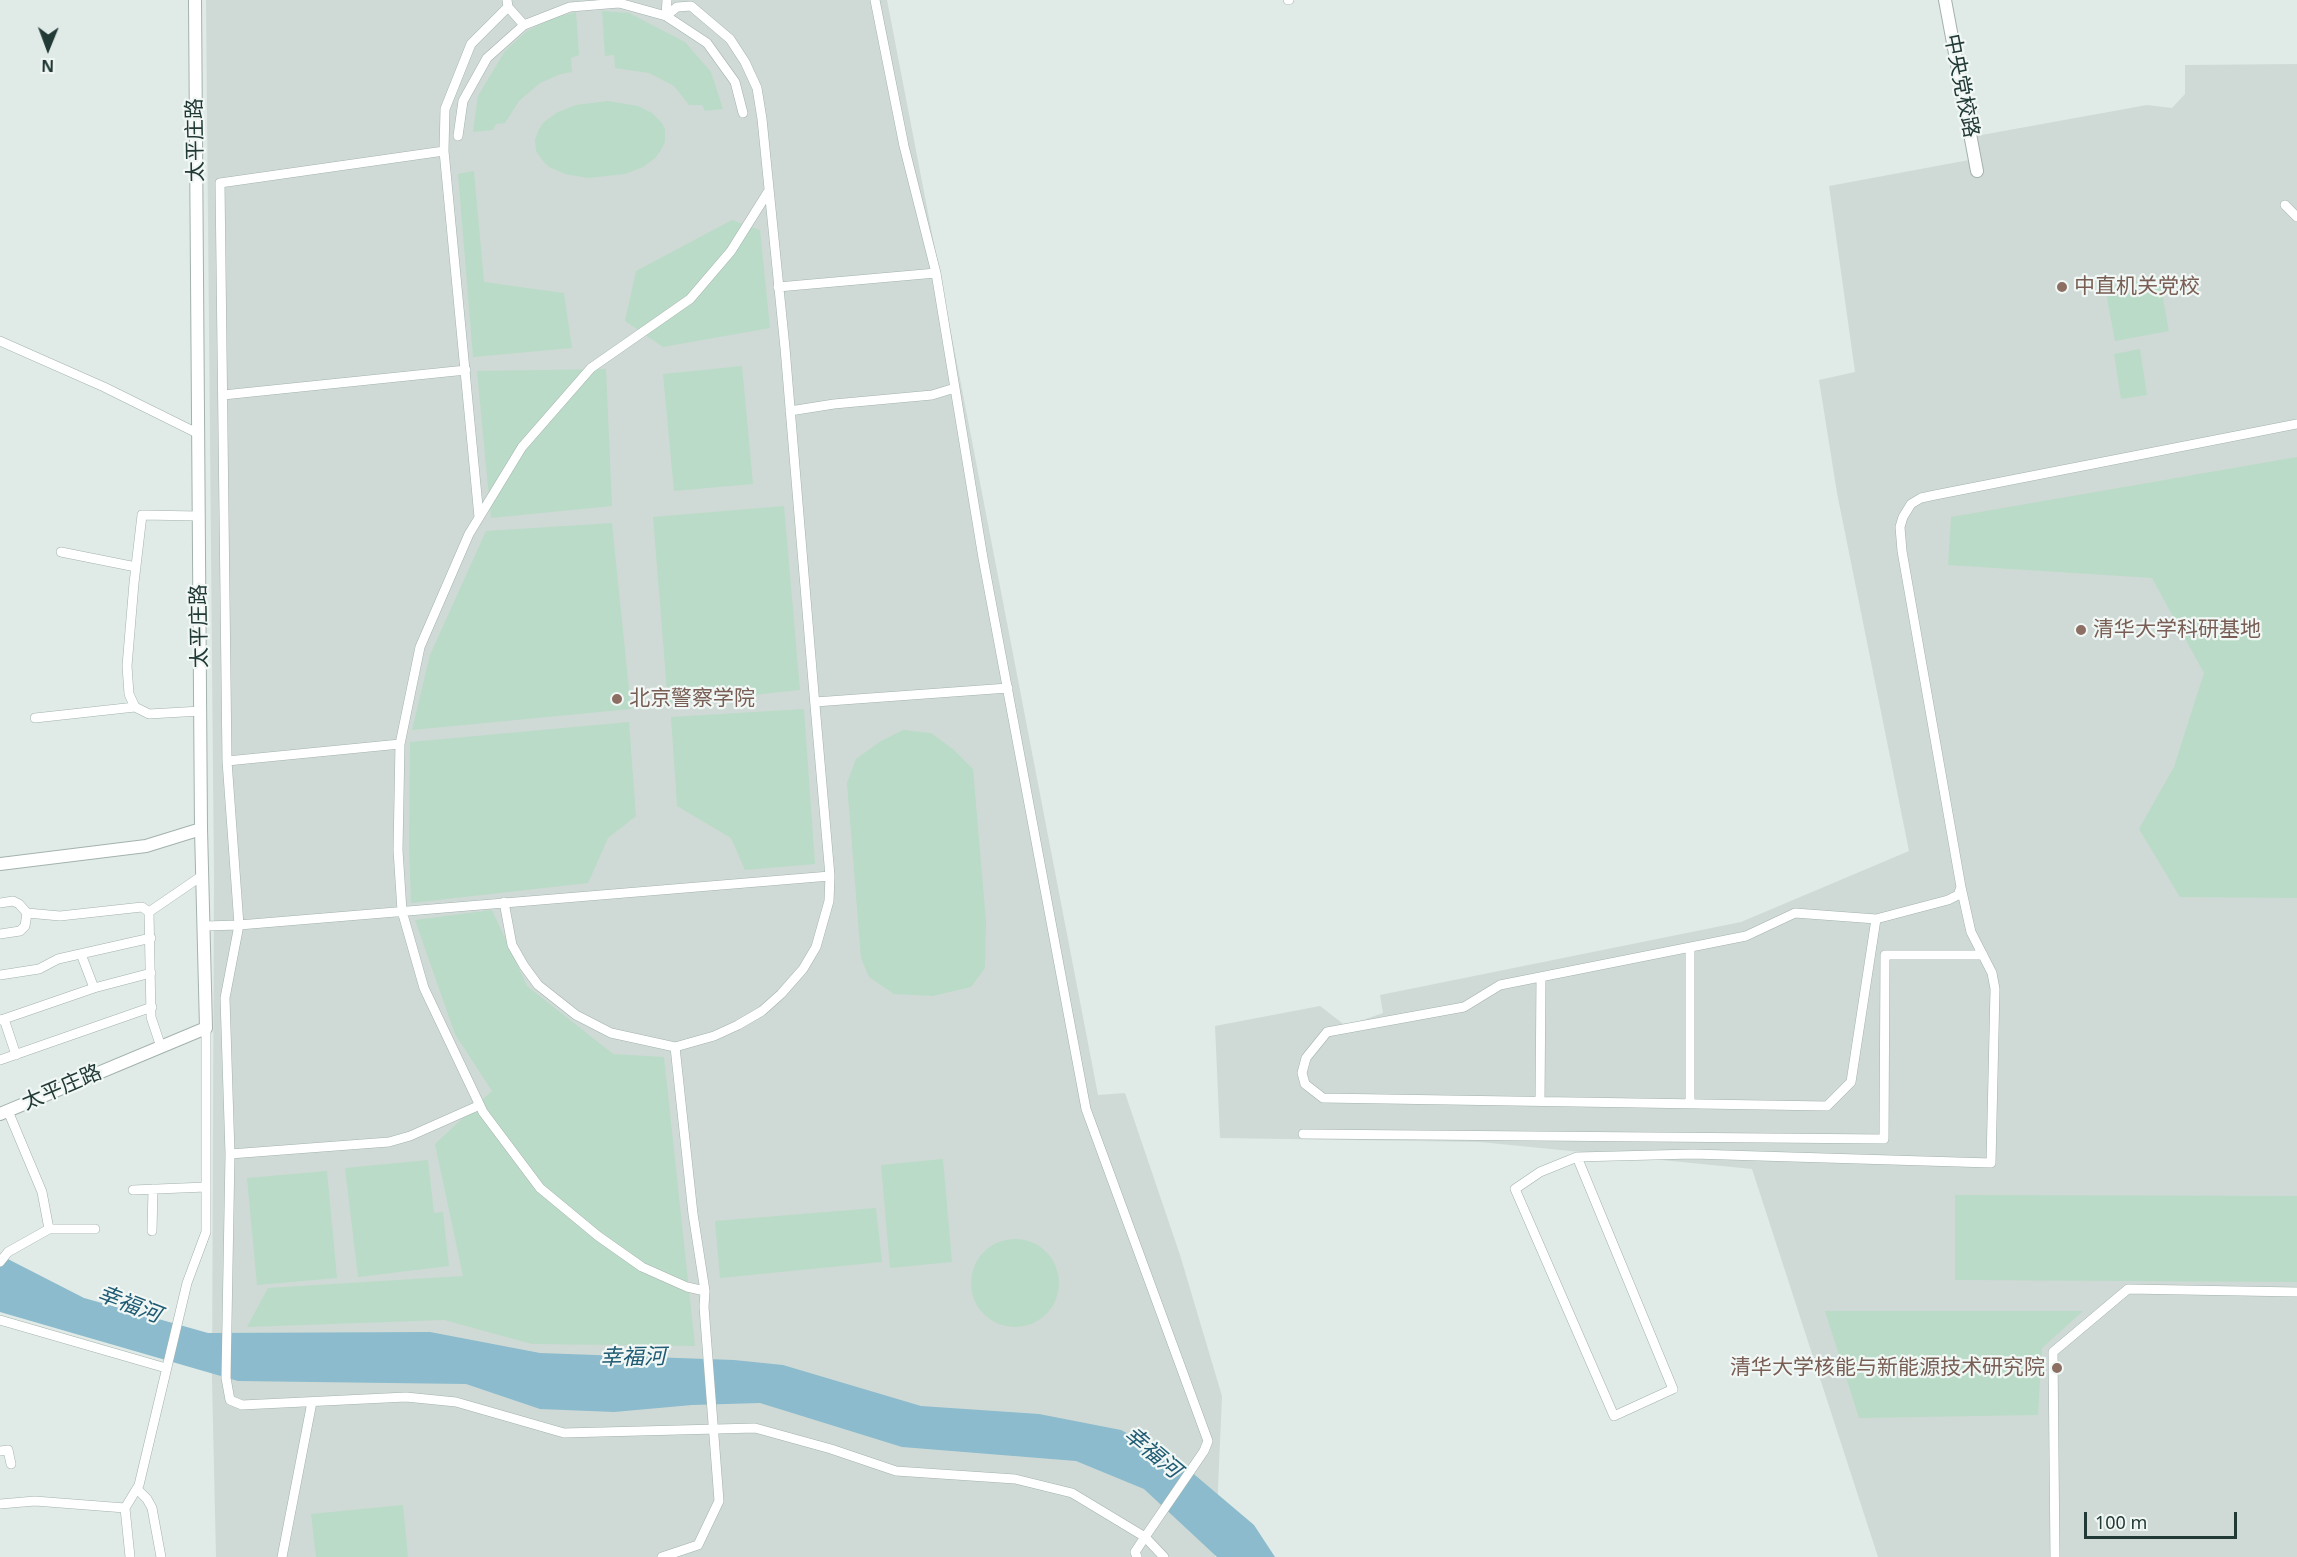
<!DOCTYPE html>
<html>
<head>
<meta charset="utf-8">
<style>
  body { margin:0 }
  #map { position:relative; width:2297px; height:1557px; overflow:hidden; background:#e0eae7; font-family:"Noto Sans",sans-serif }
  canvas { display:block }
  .north { position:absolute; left:18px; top:18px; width:60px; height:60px; -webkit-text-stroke:4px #f1f7f5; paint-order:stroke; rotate:181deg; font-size:16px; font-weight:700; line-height:24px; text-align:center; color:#223a36 }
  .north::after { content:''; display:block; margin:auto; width:21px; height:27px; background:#223a36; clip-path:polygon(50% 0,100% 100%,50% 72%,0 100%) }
  .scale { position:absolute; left:2084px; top:1512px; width:153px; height:27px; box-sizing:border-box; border:3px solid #223a36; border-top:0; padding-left:8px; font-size:18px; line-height:21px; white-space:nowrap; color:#223a36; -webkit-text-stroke:4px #f1f7f5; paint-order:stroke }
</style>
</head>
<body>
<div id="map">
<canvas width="2297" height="1557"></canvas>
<div class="north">N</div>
<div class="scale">100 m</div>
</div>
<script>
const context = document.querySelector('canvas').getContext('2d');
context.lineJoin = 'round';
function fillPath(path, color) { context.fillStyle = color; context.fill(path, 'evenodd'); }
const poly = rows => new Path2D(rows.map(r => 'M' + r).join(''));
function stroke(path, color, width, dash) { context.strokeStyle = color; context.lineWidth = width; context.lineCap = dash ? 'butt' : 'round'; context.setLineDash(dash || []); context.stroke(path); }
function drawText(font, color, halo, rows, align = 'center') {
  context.font = font + ' "Noto Sans","Noto Sans SC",sans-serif'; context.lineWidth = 4.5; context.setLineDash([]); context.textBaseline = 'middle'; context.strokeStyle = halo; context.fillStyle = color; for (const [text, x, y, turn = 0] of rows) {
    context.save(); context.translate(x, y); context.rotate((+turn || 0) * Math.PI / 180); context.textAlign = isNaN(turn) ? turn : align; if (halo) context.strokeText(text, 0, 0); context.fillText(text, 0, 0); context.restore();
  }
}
fillPath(poly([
  [206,0,887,0,1098,1095,1125,1093,1180,1255,1222,1396,1215,1557,216,1557,212,1379,214,881],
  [2297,64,2297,1557,1878,1557,1752,1169,1480,1142,1220,1138,1215,1026,1320,1006,1346,1026,1383,1013,1380,995,1741,922,1909,851,1837,493,1819,380,1855,372,1829,186,1969,160,1965,138,2147,105,2172,108,2185,94,2185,65]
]), '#cfdad6');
fillPath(poly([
  [602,11,629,13,685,42,711,72,723,109,705,111,702,105,689,105,674,86,649,73,615,68,614,55,605,56],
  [576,12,579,55,571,58,572,72,561,74,540,83,519,101,505,123,496,124,493,130,473,132,478,96,505,51,527,31,551,19],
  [608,101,638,106,652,113,662,123,665,129,665,142,661,150,655,158,643,167,625,174,588,178,565,174,549,167,543,161,536,151,535,140,539,129,544,122,558,112,576,105],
  [474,171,484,282,564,293,572,348,473,357,458,174],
  [732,220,760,230,770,328,663,347,625,321,636,271],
  [2159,277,2169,331,2115,341,2105,287],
  [2140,349,2147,395,2121,399,2114,354],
  [742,366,753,484,674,491,663,374],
  [606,369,612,506,491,518,477,371],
  [2297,457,2297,898,2180,897,2139,829,2174,767,2204,673,2152,578,1948,565,1951,517],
  [784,506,800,690,668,704,653,517],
  [612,523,631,709,412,730,430,655,486,531],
  [804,709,815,864,745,870,731,838,677,806,671,717],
  [629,722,636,816,608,838,588,883,411,903,409,847,410,742],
  [903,730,931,733,954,750,973,769,986,921,985,968,971,987,933,996,894,994,869,977,861,958,847,783,856,759,881,741],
  [492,910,527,986,613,1054,664,1057,695,1346,532,1344,444,1320,247,1327,268,1288,463,1276,435,1144,492,1091,455,1034,415,920],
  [943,1159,952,1262,890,1268,881,1165],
  [428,1160,434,1213,443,1212,449,1266,358,1277,345,1168],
  [327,1171,337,1278,257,1285,247,1178],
  [1955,1195,2297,1196,2297,1282,1955,1280],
  [876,1208,882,1262,720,1278,715,1221],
  '971 1283a44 44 0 1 1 88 0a44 44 0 1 1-88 0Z',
  [1825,1311,2083,1311,2042,1348,2038,1415,1859,1418],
  [403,1505,408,1557,316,1557,311,1514]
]), '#badbc7');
fillPath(poly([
  [0,1255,84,1298,208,1333,430,1332,540,1353,734,1360,783,1365,921,1406,1039,1414,1121,1430,1176,1459,1254,1525,1275,1557,1217,1557,1144,1489,1076,1461,902,1447,760,1403,692,1405,614,1412,540,1409,466,1384,238,1381,0,1312]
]), '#8bbbcd');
const minor = poly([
  [507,0,508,7,524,25],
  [875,0,904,146,936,273,983,558,1086,1109,1208,1441,1204,1451,1145,1537,1135,1552,1137,1557],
  [1288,0,1289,0],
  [666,16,667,0],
  [458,136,463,101,487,58,524,25,570,7,619,3,666,16,707,43,735,82,743,113],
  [444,151,220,183,227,761,239,925,225,998,230,1154,226,1378,230,1400,242,1405,406,1397,456,1402,564,1433,755,1428,831,1449,896,1471,1015,1479,1072,1493,1145,1537,1164,1557],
  [2285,205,2297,217],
  [778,287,936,273],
  [0,341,104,387,199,434],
  [223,395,466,370],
  [790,411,834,404,932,395,955,388],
  [199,516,142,515,134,583,127,666,129,694,135,707,149,714,201,711],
  [479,517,444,151,445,109,471,44,508,7],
  [61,552,136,567],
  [815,702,1008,688],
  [35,718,135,707],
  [227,761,400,744],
  [504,902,512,945,524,966,538,985,576,1015,611,1033,675,1047,714,1036,738,1025,762,1011,781,994,803,969,816,947,829,901,830,876,814,694,785,348,762,119,757,88,745,62,730,39,691,6,677,7,666,16],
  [0,903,13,901,19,904,27,913,60,916,142,907,149,912],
  [1876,919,1851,1082,1827,1106,1323,1098,1305,1084,1302,1073,1306,1058,1327,1032,1464,1007,1500,985,1746,936,1795,913,1876,919,1948,900,1958,895,1961,887,1902,551,1900,527,1903,517,1911,504,1921,498,1935,495,2297,424],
  [205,926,239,925,830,876],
  [0,934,20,931,25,926,27,913],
  [0,975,39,969,58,959,151,938],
  [94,988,151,973],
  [4,1019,94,988,81,954],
  [0,1020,4,1019,16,1055],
  [161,1047,151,1017,149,912,203,875],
  [0,1060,152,1007],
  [1540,1101,1541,977],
  [1690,1104,1690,947],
  [8,1111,42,1192,49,1229],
  [1303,1134,1884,1139,1885,955,1983,955],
  [230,1154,389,1142,410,1136,480,1105],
  [1577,1157,1673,1389,1614,1416,1515,1189,1540,1172,1577,1157,1693,1154,1991,1163,1995,989,1992,973,1971,932,1961,887],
  [133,1190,206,1187],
  [152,1231,153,1189],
  [0,1262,8,1252,49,1229,95,1229],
  [705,1291,687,1287,642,1267,598,1236,540,1188,483,1112,424,988,402,911,398,850,400,744,420,647,469,534,522,447,591,368,690,299,731,251,768,192],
  [0,1320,166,1368],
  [0,1451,8,1450,11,1464],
  [137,1489,147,1499,152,1508,161,1557],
  [0,1504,35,1501,125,1508],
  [130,1557,125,1508,139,1485,187,1283,206,1232,206,1028],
  [282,1557,312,1402],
  [662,1557,698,1545,719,1501,704,1307,705,1291,693,1214,675,1047],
  [2055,1557,2053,1352,2128,1289,2297,1292]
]);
const tertiary = poly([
  [1945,0,1977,171],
  [0,864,146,846,201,829],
  [0,1114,206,1028,201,829,195,0]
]);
stroke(minor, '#a3b2ae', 10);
stroke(tertiary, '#a3b2ae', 14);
stroke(minor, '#fff', 9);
stroke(tertiary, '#fff', 12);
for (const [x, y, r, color] of [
  [2062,287,6,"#8d6e63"],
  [2081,630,6,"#8d6e63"],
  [617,699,6,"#8d6e63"],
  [2057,1368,6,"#8d6e63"]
]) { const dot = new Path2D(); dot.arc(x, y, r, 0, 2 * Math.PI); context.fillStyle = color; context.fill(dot); stroke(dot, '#f1f7f5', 2); }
drawText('21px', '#223a36', '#f1f7f5', [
  ["中央党校路",1961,86,79],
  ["太平庄路",196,140,-91],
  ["太平庄路",200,626,-91],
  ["太平庄路",62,1088,-23]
]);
drawText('21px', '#785e54', '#f1f7f5', [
  ["中直机关党校",2074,287],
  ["清华大学科研基地",2093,630],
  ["北京警察学院",629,699],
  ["清华大学核能与新能源技术研究院",2045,1368,"right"]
], 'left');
drawText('italic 22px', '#1f5b73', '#f1f7f5', [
  ["幸福河",129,1305,21],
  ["幸福河",633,1358,-1],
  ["幸福河",1152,1453,40]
]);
</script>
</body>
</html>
